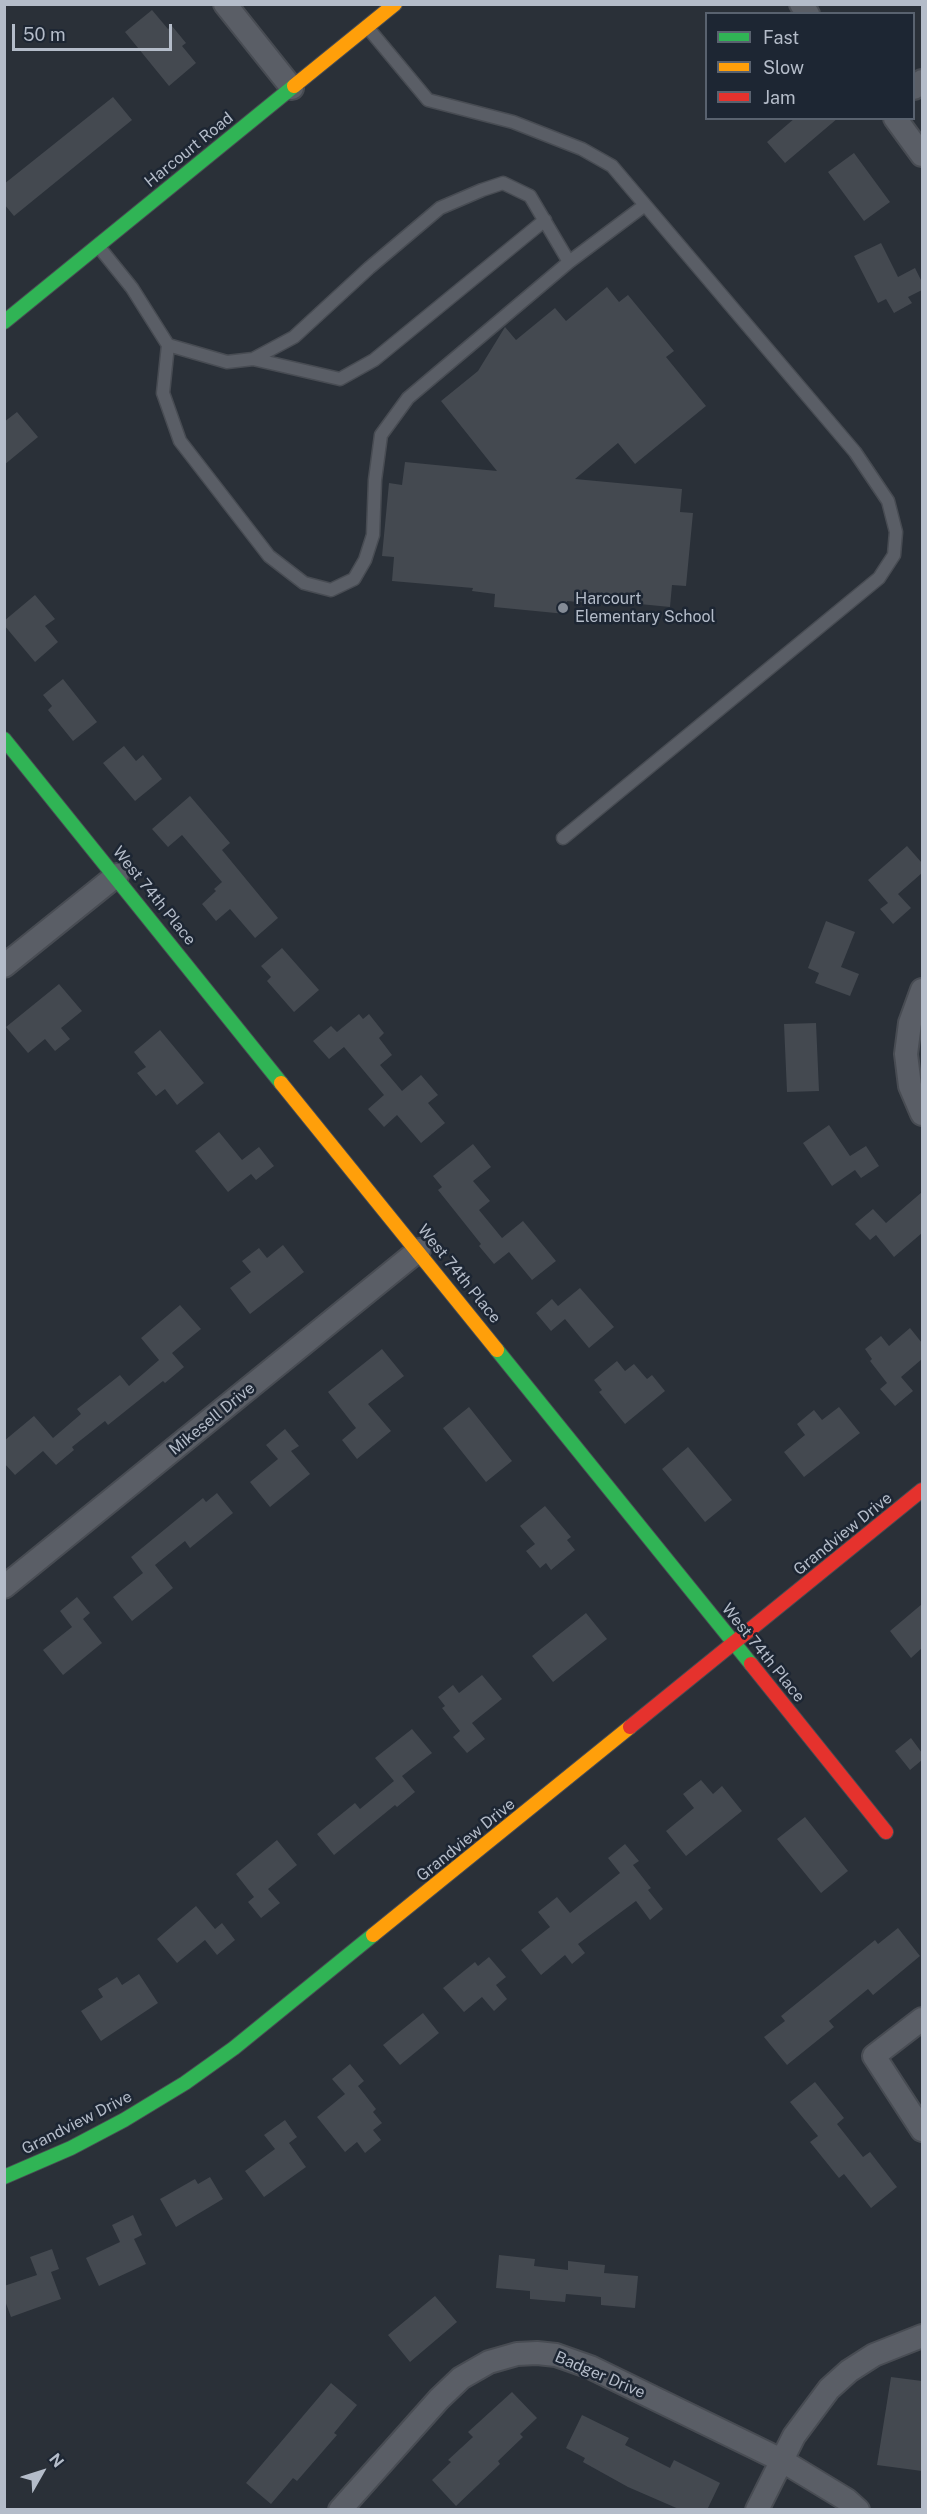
<!DOCTYPE html>
<html>
<head>
<meta charset="utf-8">
<style>
  body { margin:0 }
  #map { position:relative; width:927px; height:2514px; overflow:hidden; background:#2a3038; font-family:"Public Sans",sans-serif }
  canvas { display:block }
  .frame { position:absolute; inset:0; border:6px solid #b4bcc9; pointer-events:none }
  .legend { position:absolute; left:705px; top:12px; width:210px; height:108px; box-sizing:border-box; background:#1d2633; border:2px solid #59626f; margin:0; padding:8px 10px; list-style:none; font-size:18px; color:#b4bcc9 }
  .legend li { display:flex; align-items:center; gap:12px; height:30px }
  .legend b { width:30px; border:2px solid #59626f }
  .north { position:absolute; left:12px; top:2442px; width:60px; height:60px; -webkit-text-stroke:4px #1d2633; paint-order:stroke; rotate:51deg; font-size:16px; font-weight:700; line-height:24px; text-align:center; color:#b4bcc9 }
  .north::after { content:''; display:block; margin:auto; width:21px; height:27px; background:#b4bcc9; clip-path:polygon(50% 0,100% 100%,50% 72%,0 100%) }
  .scale { position:absolute; left:12px; top:24px; width:160px; height:27px; box-sizing:border-box; border:3px solid #b4bcc9; border-top:0; padding-left:8px; font-size:18px; line-height:21px; white-space:nowrap; color:#b4bcc9; -webkit-text-stroke:4px #1d2633; paint-order:stroke }
</style>
</head>
<body>
<div id="map">
<canvas width="927" height="2514"></canvas>
<div class="frame"></div>
<ul class="legend">
<li><b style="height:8px;background:#30b455"></b>Fast</li>
<li><b style="height:8px;background:#ff9f0a"></b>Slow</li>
<li><b style="height:8px;background:#e5322d"></b>Jam</li>
</ul>
<div class="north">N</div>
<div class="scale">50 m</div>
</div>
<script>
const context = document.querySelector('canvas').getContext('2d');
context.lineJoin = 'round';
function fillPath(path, color) { context.fillStyle = color; context.fill(path, 'evenodd'); }
const poly = rows => new Path2D(rows.map(r => 'M' + r).join(''));
function stroke(path, color, width, dash) { context.strokeStyle = color; context.lineWidth = width; context.lineCap = dash ? 'butt' : 'round'; context.setLineDash(dash || []); context.stroke(path); }
function drawText(font, color, halo, rows, align = 'center') {
  context.font = font + ' "Public Sans",sans-serif'; context.lineWidth = 5; context.setLineDash([]); context.textBaseline = 'middle'; context.strokeStyle = halo; context.fillStyle = color; for (const [text, x, y, turn = 0] of rows) {
    context.save(); context.translate(x, y); context.rotate((+turn || 0) * Math.PI / 180); context.textAlign = isNaN(turn) ? turn : align; if (halo) context.strokeText(text, 0, 0); context.fillText(text, 0, 0); context.restore();
  }
}
fillPath(poly([
  [152,10,168,29,172,26,186,43,182,46,196,63,169,86,125,32],
  [113,97,132,120,14,216,4,204,4,184],
  [795,118,838,118,785,163,767,142],
  [854,153,890,202,864,221,828,172],
  [881,243,898,277,915,268,922,282,922,290,908,297,912,303,894,313,886,299,878,303,854,256],
  [607,287,619,302,628,295,674,351,666,357,706,406,635,464,618,443,575,479,682,489,680,512,693,513,686,586,672,585,670,607,589,599,589,603,567,601,566,614,494,607,495,594,472,591,473,588,392,581,394,557,382,556,389,483,402,485,405,462,497,471,441,401,478,371,505,327,516,340,555,308,566,321],
  [17,412,38,437,4,465,4,422],
  [35,595,55,619,45,626,58,642,35,662,4,625,4,621],
  [63,679,97,722,73,741,48,710,52,706,43,695],
  [124,746,136,761,143,755,162,779,135,801,103,763],
  [190,796,230,843,222,850,278,918,255,938,230,909,216,921,202,904,216,891,214,889,222,882,182,835,168,847,152,829],
  [907,846,922,863,922,873,898,894,911,908,893,924,880,909,888,903,868,880],
  [826,921,855,932,841,967,859,974,850,996,815,983,819,973,808,968],
  [282,948,319,990,294,1012,267,981,271,977,261,966],
  [59,984,82,1011,61,1028,70,1039,55,1051,45,1039,28,1053,6,1027],
  [359,1014,363,1019,369,1014,384,1033,379,1038,392,1055,380,1065,402,1091,421,1075,438,1095,428,1103,445,1123,421,1143,397,1115,384,1127,368,1109,384,1095,344,1047,329,1059,313,1041,331,1026,337,1032],
  [816,1023,819,1091,787,1092,784,1024],
  [160,1030,204,1083,177,1105,165,1089,156,1096,137,1073,146,1067,134,1052],
  [829,1125,850,1156,866,1146,879,1166,861,1178,855,1170,832,1186,803,1143],
  [219,1132,242,1160,259,1147,274,1166,256,1180,251,1174,228,1192,195,1151],
  [473,1144,491,1167,473,1181,490,1201,479,1210,502,1238,523,1221,556,1261,532,1280,509,1252,494,1264,479,1246,481,1244,438,1190,442,1187,433,1176],
  [922,1192,922,1233,894,1257,876,1235,870,1240,855,1224,873,1209,886,1223],
  [283,1245,304,1272,250,1314,230,1288,251,1272,242,1261,259,1248,267,1258],
  [580,1288,614,1327,589,1348,565,1319,551,1331,536,1313,552,1299,558,1306],
  [180,1305,201,1329,172,1353,184,1367,165,1383,163,1381,108,1425,105,1421,72,1447,74,1450,56,1465,43,1451,15,1475,4,1463,4,1441,34,1416,53,1438,81,1414,77,1409,120,1375,129,1386,159,1360,141,1338],
  [910,1328,922,1343,922,1359,901,1377,913,1391,895,1406,880,1389,887,1383,870,1361,872,1359,865,1349,881,1336,889,1346],
  [382,1349,404,1376,368,1404,391,1431,357,1459,342,1440,356,1428,328,1392],
  [617,1361,625,1371,634,1364,647,1379,652,1375,665,1391,625,1424,599,1392,602,1390,594,1380],
  [469,1407,512,1461,486,1482,443,1428],
  [839,1407,860,1433,804,1477,784,1452,805,1435,797,1424,814,1410,822,1420],
  [285,1429,299,1446,291,1451,310,1474,270,1507,250,1482,278,1459,266,1445],
  [688,1447,732,1500,705,1522,662,1469],
  [217,1493,233,1513,190,1548,185,1541,155,1565,173,1588,132,1621,113,1597,143,1573,131,1557,203,1498,206,1502],
  [545,1506,571,1537,567,1540,575,1550,551,1570,546,1563,540,1568,526,1551,535,1544,520,1526],
  [77,1597,90,1613,83,1619,102,1643,63,1675,43,1650,72,1627,60,1611],
  [922,1604,922,1648,911,1658,890,1631],
  [586,1613,607,1639,553,1682,532,1656],
  [482,1675,502,1699,472,1723,485,1739,467,1753,453,1737,460,1731,442,1708,445,1706,438,1697,453,1685,459,1693],
  [412,1729,432,1753,402,1776,415,1792,397,1807,395,1805,334,1855,317,1834,355,1803,360,1809,394,1781,375,1758],
  [911,1738,922,1753,922,1760,910,1770,895,1751],
  [701,1780,713,1794,722,1786,742,1811,686,1856,666,1831,694,1808,683,1794],
  [805,1817,848,1871,821,1893,777,1839],
  [277,1840,297,1865,268,1889,280,1903,261,1918,248,1902,254,1897,236,1874],
  [625,1844,639,1861,633,1865,651,1888,648,1890,663,1909,650,1920,636,1901,578,1944,585,1953,572,1964,565,1955,541,1975,521,1950,550,1927,538,1912,557,1897,570,1913,620,1873,608,1858],
  [196,1906,215,1929,222,1923,235,1940,217,1955,205,1940,177,1963,157,1939],
  [898,1928,920,1956,873,1995,868,1989,829,2021,834,2027,787,2065,764,2037,785,2021,781,2016,875,1940,878,1944],
  [489,1957,506,1977,496,1985,507,1999,494,2011,482,1997,464,2012,443,1988,475,1962,478,1966],
  [139,1974,158,2003,101,2041,81,2011,103,1997,98,1989,117,1977,122,1985],
  [423,2013,439,2033,400,2065,383,2045],
  [350,2064,364,2081,358,2086,376,2109,373,2112,382,2123,373,2130,381,2140,365,2153,357,2142,345,2152,317,2117,345,2094,332,2079],
  [815,2082,844,2118,837,2124,863,2157,870,2152,897,2187,871,2208,844,2174,839,2178,810,2142,818,2136,790,2102],
  [285,2120,297,2137,289,2143,306,2167,264,2197,245,2171,275,2149,264,2135],
  [210,2177,223,2199,176,2227,160,2199,195,2179,198,2184],
  [133,2215,142,2235,134,2239,146,2264,99,2286,86,2258,120,2242,112,2225],
  [52,2249,59,2269,51,2272,61,2299,11,2317,4,2298,4,2286,37,2275,30,2257],
  [499,2255,535,2259,534,2266,568,2270,568,2261,605,2265,604,2273,638,2276,635,2308,601,2305,601,2297,566,2294,565,2302,530,2299,530,2291,496,2288],
  [435,2296,457,2322,410,2362,388,2335],
  [891,2377,922,2381,922,2471,877,2465],
  [331,2383,357,2405,334,2433,337,2435,297,2481,293,2478,271,2504,246,2483],
  [512,2392,537,2418,520,2434,523,2437,498,2461,500,2464,456,2506,432,2480,451,2462,448,2460,473,2437,468,2432],
  [582,2415,629,2438,625,2445,670,2468,674,2460,720,2483,707,2510,681,2510,628,2487,583,2462,585,2458,566,2448]
]), '#444950');
const lane = poly([
  [368,28,428,100,513,122,582,149,612,166,855,452,888,501,896,532,894,555,879,578,563,838],
  [99,247,132,288,168,345,227,362,253,359,294,337,369,268,440,208,482,190,503,183,530,196,569,262,645,205],
  [168,345,163,393,180,441,269,556,304,583,331,590,354,579,365,560,373,535,375,480,381,435,408,398,569,262],
  [253,359,340,379,374,360,545,220]
]);
const street = poly([
  [225,4,292,88],
  [801,4,808,14],
  [914,88,922,81],
  [895,118,922,155],
  [4,966,117,875],
  [922,990,910,1023,906,1054,910,1086,922,1114],
  [4,1587,419,1250],
  [922,2019,874,2056,922,2130],
  [340,2510,439,2399,461,2378,489,2362,517,2354,537,2353,556,2355,590,2367,781,2460,847,2500,858,2510],
  [757,2510,794,2436,829,2389,849,2371,874,2355,922,2336]
]);
const fast = poly([
  [4,322,294,86],
  [4,739,281,1083],
  [497,1350,751,1664],
  [4,2177,71,2148,124,2120,185,2083,234,2048,373,1935]
]);
const slow = poly([
  [294,86,395,4],
  [281,1083,497,1350],
  [373,1935,630,1727]
]);
const jam = poly([
  [751,1664,886,1832],
  [630,1727,922,1490]
]);
stroke(lane, '#484c53', 15);
stroke(street, '#484c53', 26);
stroke(fast, '#484c53', 16);
stroke(slow, '#484c53', 16);
stroke(jam, '#484c53', 16);
stroke(lane, '#5a5e66', 12);
stroke(street, '#5a5e66', 22);
stroke(fast, '#30b455', 14);
stroke(slow, '#ff9f0a', 14);
stroke(jam, '#e5322d', 14);
for (const [x, y, r, color] of [
  [563,608,6,"#848b96"]
]) { const dot = new Path2D(); dot.arc(x, y, r, 0, 2 * Math.PI); context.fillStyle = color; context.fill(dot); stroke(dot, '#1d2633', 2); }
drawText('16px', '#b4bcc9', '#1d2633', [
  ["Harcourt Road",189,150,-39],
  ["West 74th Place",154,896,51],
  ["West 74th Place",459,1274,51],
  ["Mikesell Drive",212,1419,-39],
  ["Grandview Drive",843,1534,-39],
  ["West 74th Place",763,1653,51],
  ["Grandview Drive",466,1840,-39],
  ["Grandview Drive",77,2123,-27],
  ["Badger Drive",600,2375,23]
]);
drawText('16px', '#b4bcc9', '#1d2633', [
  ["Harcourt",575,599],
  ["Elementary School",575,617]
], 'left');
</script>
</body>
</html>
